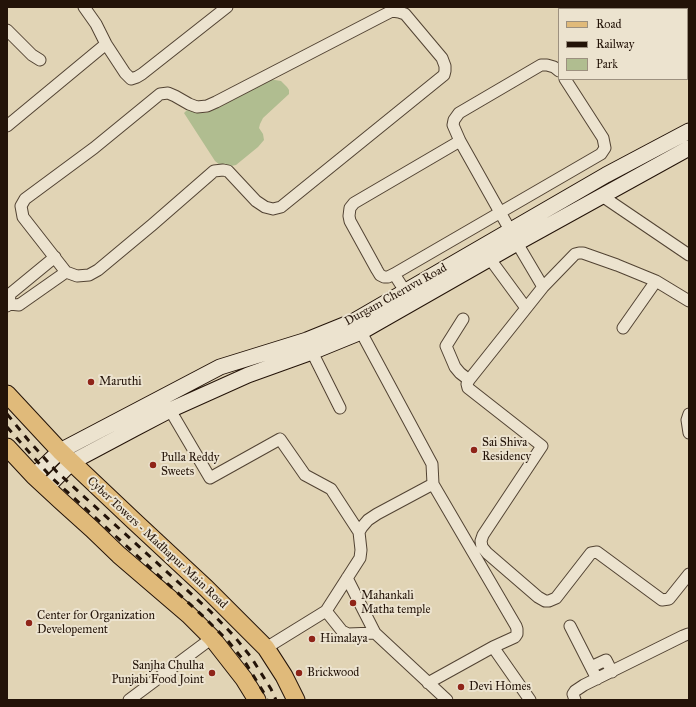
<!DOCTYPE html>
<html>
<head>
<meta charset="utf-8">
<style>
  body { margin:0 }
  #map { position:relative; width:696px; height:707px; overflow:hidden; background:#e1d4b5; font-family:"IM FELL Great Primer",serif }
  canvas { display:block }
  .frame { position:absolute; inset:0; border:8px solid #231308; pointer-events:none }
  .legend { position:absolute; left:558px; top:8px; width:130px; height:72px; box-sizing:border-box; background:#ece3cf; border:1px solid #9c907f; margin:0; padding:5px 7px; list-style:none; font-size:12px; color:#231308 }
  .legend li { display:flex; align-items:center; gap:8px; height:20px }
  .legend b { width:20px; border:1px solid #9c907f }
</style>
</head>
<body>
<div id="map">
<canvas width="696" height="707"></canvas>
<div class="frame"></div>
<ul class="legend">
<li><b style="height:5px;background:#e0ba7a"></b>Road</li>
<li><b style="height:5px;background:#231308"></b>Railway</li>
<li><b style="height:11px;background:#b0bd90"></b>Park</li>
</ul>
</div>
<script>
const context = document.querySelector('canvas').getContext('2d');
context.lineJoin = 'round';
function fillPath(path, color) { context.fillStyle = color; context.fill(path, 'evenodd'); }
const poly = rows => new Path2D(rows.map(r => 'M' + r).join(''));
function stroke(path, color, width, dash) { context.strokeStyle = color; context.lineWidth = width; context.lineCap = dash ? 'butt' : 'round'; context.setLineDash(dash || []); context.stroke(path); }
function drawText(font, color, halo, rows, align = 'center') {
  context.font = font + ' "IM FELL Great Primer",serif'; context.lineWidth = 4; context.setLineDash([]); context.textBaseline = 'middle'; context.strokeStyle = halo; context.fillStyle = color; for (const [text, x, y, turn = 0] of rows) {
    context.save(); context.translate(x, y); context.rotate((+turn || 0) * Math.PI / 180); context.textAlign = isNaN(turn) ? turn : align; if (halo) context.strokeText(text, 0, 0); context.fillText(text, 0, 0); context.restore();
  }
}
fillPath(poly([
  [269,79,281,81,287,87,289,90,289,94,263,118,260,124,259,128,263,134,264,140,258,147,236,165,226,167,221,166,215,161,184,113,187,110,193,111,200,113,206,113,220,107]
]), '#b0bd90');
const minor = poly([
  [84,7,96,24,106,44,125,73,131,79,137,77,142,74,227,7],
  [687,10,689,8],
  [392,11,399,12,405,14,442,58,445,66,445,71,444,75,281,207,273,209,265,207,256,201,228,171,223,170,214,171,152,225,98,270,89,275,77,276,66,272,23,217,21,206,25,199,94,148,160,94,168,93,175,96,189,104,197,107,207,106,216,102,384,15,392,11],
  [7,30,32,55,40,60],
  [7,126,106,44],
  [460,141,354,203,350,208,349,216,350,221,377,270,380,275,384,277,388,277,394,274,601,154,605,148,603,138,565,79],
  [602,196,689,255],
  [510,230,460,141,453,125,454,120,459,113,541,65,547,65,554,67,559,71],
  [517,243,543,287],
  [490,259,526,308],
  [394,274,405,291],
  [689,301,656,281,617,265,583,253,579,253,575,254,543,287,469,380,467,384,468,388,542,446,483,535,481,541,482,547,487,553,538,597,545,601,549,601,556,598,591,553,597,552,662,600,669,599,689,574],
  [9,304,19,305,66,272],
  [7,306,9,304,10,294,55,257],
  [463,319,446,346,455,367,460,373,469,380],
  [623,328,656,281],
  [361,332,432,464,433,484,516,626,517,629,517,634,515,637,493,647,428,683],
  [312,352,340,408],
  [170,410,210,478,280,439,305,475,331,489,359,532],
  [689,414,687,420,689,433],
  [347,578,375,633],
  [326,611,342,631,348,634,375,633,447,700],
  [570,626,597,679],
  [493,647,530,700],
  [266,648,326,611,360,558,361,550,359,532,362,527,368,520,377,514,433,484],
  [591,667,606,660,612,672],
  [129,700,212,638],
  [575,700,573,694,575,691,584,685,683,636,688,634,689,634]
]);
const secondary = poly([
  [34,476,60,451,220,367,307,340,354,321,606,175,689,131],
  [47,487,72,462,134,429,170,410,248,375,312,352,361,332,517,243,689,148]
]);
const primary = poly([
  [7,394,60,451,134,521,206,588,266,648,284,676,296,700],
  [7,447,34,476,61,501,92,529,119,555,189,615,212,638,244,679,257,700]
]);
stroke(minor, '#524333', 13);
stroke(secondary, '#231308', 17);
stroke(primary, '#231308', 19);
stroke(minor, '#ece3cf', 11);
stroke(secondary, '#ece3cf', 15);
stroke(primary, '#e0ba7a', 17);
stroke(poly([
  [7,414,29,441,57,472,210,611,234,636,251,657,271,689,276,700],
  [7,427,51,477,204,617,228,641,245,662,264,693,267,700]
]), '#231308', 3, [7, 7]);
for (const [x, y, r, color] of [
  [91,382,4,"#8f2418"],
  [474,450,4,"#8f2418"],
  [153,465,4,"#8f2418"],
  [353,603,4,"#8f2418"],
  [29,623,4,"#8f2418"],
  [312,639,4,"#8f2418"],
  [212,673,4,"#8f2418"],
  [299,673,4,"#8f2418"],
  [461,687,4,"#8f2418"]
]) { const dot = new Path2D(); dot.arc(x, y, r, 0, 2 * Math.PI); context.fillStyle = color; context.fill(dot); stroke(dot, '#ece3cf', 1.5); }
drawText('12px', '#231308', '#ece3cf', [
  ["Durgam Cheruvu Road",396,295,-29],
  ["Cyber Towers - Madhapur Main Road",157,543,43]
]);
drawText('12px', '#231308', '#ece3cf', [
  ["Maruthi",99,382],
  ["Sai Shiva",482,443],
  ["Residency",482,457],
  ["Pulla Reddy",161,458],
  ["Sweets",161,472],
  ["Mahankali",361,596],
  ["Matha temple",361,610],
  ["Center for Organization",37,616],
  ["Developement",37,630],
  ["Himalaya",320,639],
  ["Sanjha Chulha",204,666,"right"],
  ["Punjabi Food Joint",204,680,"right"],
  ["Brickwood",307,673],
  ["Devi Homes",469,687]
], 'left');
</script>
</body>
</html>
